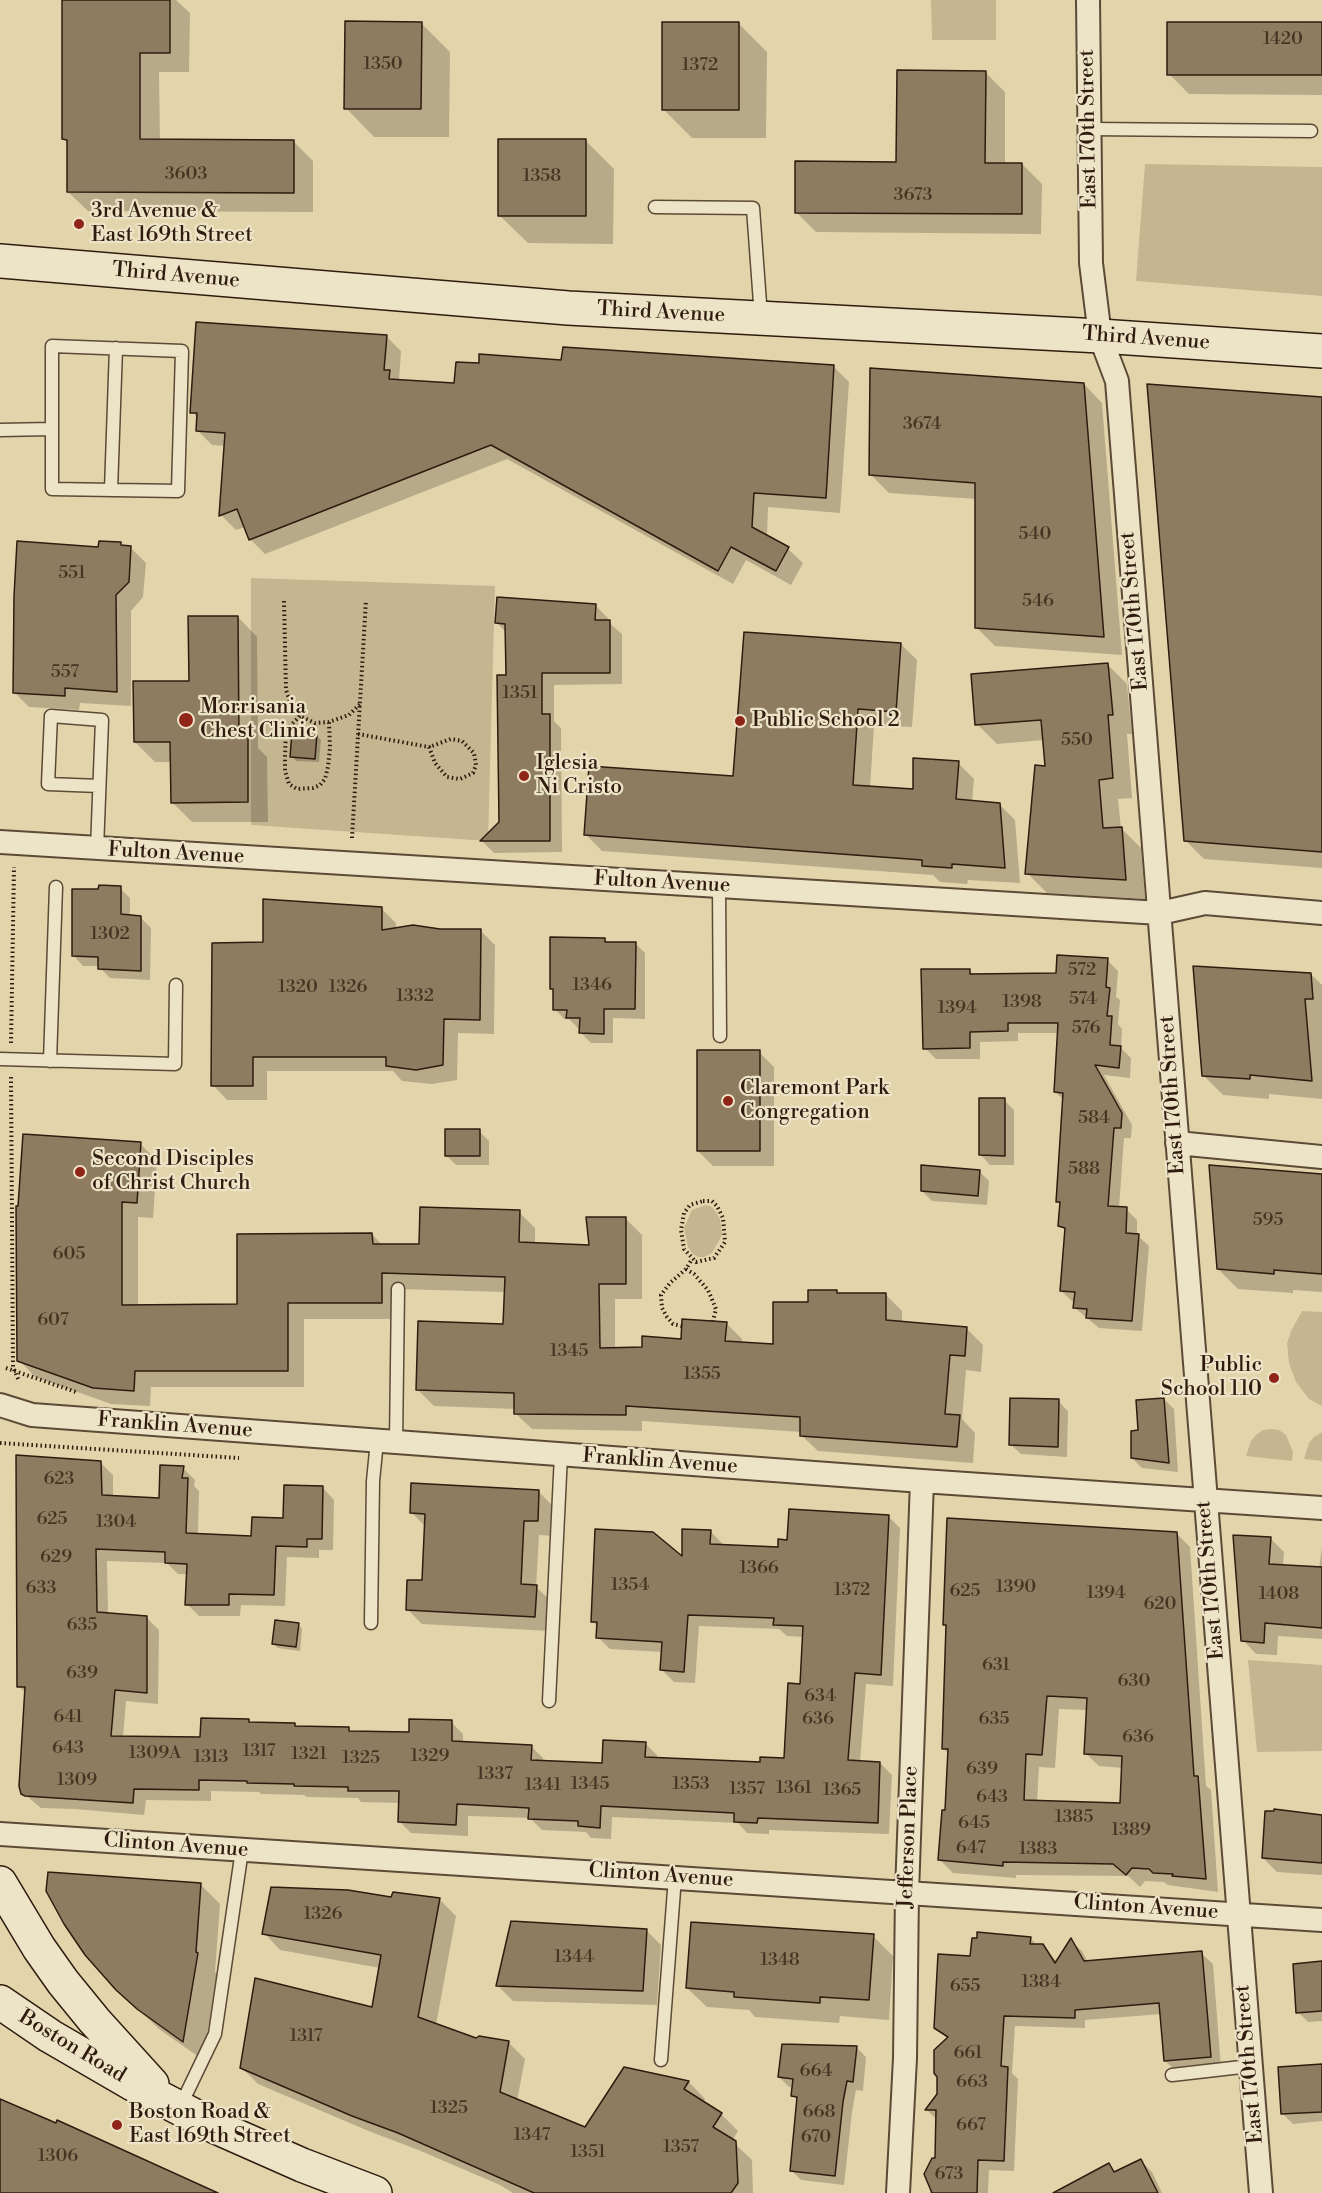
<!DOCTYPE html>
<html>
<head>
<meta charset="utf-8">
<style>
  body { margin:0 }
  canvas { display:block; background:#e3d5ab }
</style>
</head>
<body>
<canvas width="1322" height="2193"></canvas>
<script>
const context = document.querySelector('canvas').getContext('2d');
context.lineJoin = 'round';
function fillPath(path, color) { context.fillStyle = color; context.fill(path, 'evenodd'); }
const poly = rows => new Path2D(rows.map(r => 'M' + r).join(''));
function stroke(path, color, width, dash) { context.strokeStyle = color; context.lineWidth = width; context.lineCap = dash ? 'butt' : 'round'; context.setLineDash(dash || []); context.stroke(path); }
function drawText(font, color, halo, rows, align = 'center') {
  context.font = font + ' "Libre Bodoni",serif'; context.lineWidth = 4.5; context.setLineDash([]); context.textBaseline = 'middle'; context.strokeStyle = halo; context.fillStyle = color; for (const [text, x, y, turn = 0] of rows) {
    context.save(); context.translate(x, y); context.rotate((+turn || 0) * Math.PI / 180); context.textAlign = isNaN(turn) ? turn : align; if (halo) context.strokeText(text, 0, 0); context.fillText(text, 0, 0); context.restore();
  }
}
fillPath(poly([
  [931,0,996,0,996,40,932,40],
  [1145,164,1322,167,1322,296,1136,281],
  [251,578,495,586,488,841,251,825],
  [706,1205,712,1207,716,1212,720,1219,722,1235,712,1253,704,1257,698,1257,693,1254,688,1247,684,1228,692,1210],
  [1302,1311,1322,1312,1322,1406,1309,1399,1296,1382,1289,1363,1287,1343,1292,1329],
  [1271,1429,1279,1430,1286,1435,1293,1452,1292,1461,1246,1456,1251,1441,1256,1435,1263,1430],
  [1322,1432,1322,1461,1304,1459,1309,1443,1314,1437],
  [1248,1660,1322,1665,1322,1751,1257,1752]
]), '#c4b690');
fillPath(poly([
  [64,0,176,0,190,13,189,72,159,72,160,141,293,141,313,161,313,212,88,211,68,192,68,143,64,139],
  [421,23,450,52,449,137,374,137,346,108],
  [738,23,767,52,766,138,692,138,663,109],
  [1322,24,1322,95,1189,94,1169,74],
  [985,72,1005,92,1005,164,1022,164,1042,184,1041,234,816,232,796,212,898,164],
  [585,140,614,169,613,244,528,243,499,215],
  [386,336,401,351,399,381,456,385,480,365,563,361,834,367,849,382,840,513,768,507,767,537,788,549,803,563,791,585,746,560,733,584,507,459,265,554,250,539,245,527,236,530,221,515,226,446,212,445,197,430,198,418,192,412],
  [1084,384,1102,403,1122,655,995,646,977,628,976,499,889,493,870,474],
  [1322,398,1322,868,1204,859,1185,840],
  [121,544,124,547,131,548,146,563,143,597,131,611,131,706,80,703,79,710,29,707,14,692,100,548],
  [596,606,608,618,608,622,622,634,622,684,554,685,554,721,561,728,562,852,494,853,482,841,500,823,507,677,507,633,497,623],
  [238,617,257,637,258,748,267,757,268,822,192,822,172,802,172,762,155,762,135,742,190,682],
  [901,644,917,660,912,727,874,725,870,788,914,791,958,763,974,779,972,802,999,804,1015,820,1020,883,968,880,967,884,940,882,933,875,602,851,586,835,735,778],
  [1107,664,1127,684,1132,734,1127,734,1132,798,1118,799,1121,828,1141,848,1145,899,1047,893,1027,873,1047,768,1044,740,997,744,977,724],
  [316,735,321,740,319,762,296,761,292,756],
  [120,888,130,898,130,916,141,918,151,928,150,980,110,978,100,968,100,966,83,966,74,956],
  [381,908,396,923,396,929,481,931,495,945,494,1034,458,1033,457,1080,432,1084,402,1081,393,1071,267,1071,267,1100,227,1100,213,1085,265,944],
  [605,939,608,943,635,943,645,953,645,1019,613,1018,613,1043,591,1043,581,1033,581,1028,578,1028,569,1019,564,1019,555,1009,555,991,551,988],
  [1107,960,1118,971,1116,997,1120,1000,1118,1024,1122,1029,1121,1048,1131,1058,1130,1078,1104,1075,1132,1125,1131,1138,1124,1138,1119,1208,1126,1209,1137,1220,1137,1235,1149,1246,1142,1331,1099,1328,1075,1308,1075,1302,1072,1301,1061,1291,1066,1231,1060,1225,1062,1206,1057,1201,1064,1100,1055,1092,1059,1033,1018,1033,1018,1041,980,1042,980,1059,936,1059,925,1048,969,970,974,975,1057,975],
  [1311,974,1322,985,1322,1099,1269,1094,1269,1099,1223,1095,1203,1075],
  [759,1052,774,1067,774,1166,713,1166,698,1151],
  [1004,1100,1014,1110,1014,1165,990,1165,981,1155],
  [479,1131,489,1141,489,1165,456,1165,446,1155],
  [140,1144,157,1160,153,1218,138,1217,138,1306,238,1305,372,1234,383,1246,420,1245,519,1212,535,1228,535,1244,591,1246,625,1218,642,1235,642,1299,615,1299,615,1349,643,1349,683,1340,726,1323,742,1339,742,1343,775,1346,810,1303,836,1292,839,1295,885,1294,902,1311,902,1323,966,1328,983,1345,981,1372,966,1370,962,1419,975,1433,973,1463,818,1451,801,1435,801,1432,642,1421,642,1431,532,1429,515,1413,516,1409,434,1406,418,1390,505,1325,506,1292,398,1289,398,1319,304,1319,304,1387,151,1387,150,1406,111,1404,35,1377,19,1360],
  [979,1171,989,1181,987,1205,932,1201,922,1191],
  [1322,1176,1322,1292,1293,1290,1293,1293,1238,1289,1218,1269],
  [1164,1399,1174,1409,1178,1472,1142,1468,1132,1458,1139,1432],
  [1058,1401,1068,1411,1067,1457,1021,1454,1011,1445],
  [101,1463,113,1475,113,1497,160,1499,183,1468,195,1480,194,1486,199,1491,198,1535,252,1537,284,1520,323,1488,334,1500,333,1550,319,1550,319,1558,287,1557,285,1606,241,1605,240,1616,199,1616,187,1604,188,1574,178,1574,167,1563,107,1561,108,1614,147,1618,159,1630,158,1704,126,1701,123,1737,201,1739,248,1721,251,1724,348,1728,353,1733,410,1733,451,1722,463,1734,463,1743,531,1746,543,1758,543,1762,604,1765,645,1743,657,1755,657,1759,761,1764,785,1759,801,1686,804,1637,787,1636,779,1629,699,1626,695,1683,674,1682,662,1670,663,1652,610,1649,598,1637,598,1627,592,1621,683,1559,710,1531,722,1543,722,1546,779,1548,789,1541,888,1516,900,1528,893,1686,866,1684,860,1762,880,1763,892,1775,889,1834,769,1830,769,1834,747,1833,738,1823,612,1817,611,1839,591,1838,586,1832,542,1830,530,1818,468,1816,468,1836,411,1833,399,1821,400,1803,361,1802,358,1798,307,1797,304,1795,261,1794,259,1792,211,1791,211,1801,146,1800,144,1815,75,1809,41,1808,23,1793,26,1694,19,1686],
  [539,1492,554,1507,553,1536,539,1535,536,1587,551,1601,549,1631,422,1624,407,1609,423,1582,426,1527,412,1513],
  [1176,1533,1190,1547,1206,1786,1211,1790,1218,1892,1168,1885,1164,1882,1145,1881,1140,1887,1128,1876,1016,1875,1016,1878,953,1873,940,1860,946,1811,949,1754,943,1748,948,1627,944,1624],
  [1059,1709,1088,1710,1085,1753,1099,1766,1123,1768,1121,1805,1037,1802,1039,1767,1055,1768],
  [1271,1539,1284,1552,1283,1566,1319,1569,1322,1547,1322,1649,1322,1639,1278,1636,1277,1655,1256,1654,1243,1640],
  [298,1624,302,1629,300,1651,278,1648,274,1644],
  [1322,1816,1322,1875,1277,1872,1263,1858],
  [200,1884,220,1904,215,1972,217,1974,203,2060,159,2029,117,1989],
  [393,1899,439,1899,456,1916,436,2025,476,2039,508,2042,525,2059,517,2101,586,2129,624,2069,689,2082,705,2099,703,2102,721,2114,738,2131,732,2141,752,2160,753,2193,513,2193,500,2185,416,2149,371,2132,258,2084,241,2067,373,2008,380,1968,280,1950,264,1933],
  [646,1930,661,1945,657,2005,513,2001,498,1986],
  [873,1936,893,1956,889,2020,840,2016,839,2023,755,2017,749,2010,707,2007,687,1988],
  [1030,1938,1037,1945,1043,1946,1057,1962,1071,1941,1082,1951,1088,1962,1201,1953,1213,1964,1221,2068,1177,2072,1165,2061,1162,2014,1085,2020,1085,2028,1015,2026,1012,2073,1018,2079,1014,2171,989,2170,988,2193,929,2193,932,2189,936,2160,938,2121,927,2110,939,2094,948,2039,936,2028,971,1958],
  [1322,1963,1322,2021,1308,2022,1298,2012],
  [856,2047,866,2057,863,2091,856,2090,852,2112,844,2185,801,2180,791,2170,799,2101,793,2096,794,2087,789,2087,779,2077],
  [1322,2065,1322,2121,1293,2124,1283,2114],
  [1141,2161,1152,2172,1162,2193,1054,2193,1109,2165,1117,2173]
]), '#0003');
const building = poly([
  [62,0,170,0,170,53,140,53,140,139,294,140,294,193,67,192,67,140,62,139,62,0],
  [345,21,422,22,421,109,344,109,345,21],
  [662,22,739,22,739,110,662,110,662,22],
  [1167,22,1322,22,1322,75,1167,75,1167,22],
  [897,70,986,71,985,163,1022,163,1022,214,795,213,795,161,896,162,897,70],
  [498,139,586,139,586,216,498,216,498,139],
  [196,322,387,335,384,370,390,370,389,379,454,383,456,362,479,363,479,354,561,360,563,347,834,365,826,498,754,493,752,527,789,547,776,571,731,547,718,571,491,445,249,540,237,509,219,516,225,433,196,431,197,413,190,413,196,322],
  [870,368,1084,383,1104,637,975,628,975,483,869,475,870,368],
  [1147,384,1322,397,1322,852,1184,841,1147,384],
  [17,541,98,547,99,541,121,542,121,545,131,546,129,582,116,595,117,692,65,688,65,696,13,693,14,596,17,541],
  [497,597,596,604,595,620,610,620,610,673,542,673,542,714,550,714,550,841,480,841,499,822,497,675,506,675,505,624,495,623,497,597],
  [188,616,238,616,239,736,248,736,248,802,171,803,170,742,134,742,133,681,189,681,188,616],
  [744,632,901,643,896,712,858,709,853,785,913,789,913,758,959,761,956,799,1000,803,1005,868,952,864,952,868,922,866,922,860,584,835,589,766,733,776,744,632],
  [1108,663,1113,715,1108,715,1113,778,1099,780,1103,828,1122,827,1126,880,1025,874,1035,765,1045,766,1041,720,975,725,971,674,1108,663],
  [292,732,317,734,315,759,290,757,292,732],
  [99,885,121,886,121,914,141,916,141,971,98,969,98,957,72,956,72,889,98,889,99,885],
  [263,899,382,907,382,930,413,925,440,929,481,929,480,1020,444,1019,443,1065,416,1070,386,1066,386,1057,253,1057,253,1086,211,1086,212,943,263,942,263,899],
  [550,937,605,938,605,942,636,942,635,1009,604,1009,604,1034,579,1033,580,1018,566,1018,567,1010,553,1010,553,989,550,989,550,937],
  [1057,955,1108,958,1106,987,1110,988,1107,1016,1112,1016,1110,1045,1121,1046,1119,1068,1095,1065,1122,1113,1121,1128,1114,1128,1108,1206,1127,1207,1126,1233,1139,1234,1132,1321,1086,1318,1087,1309,1073,1308,1075,1292,1060,1291,1065,1228,1058,1226,1060,1202,1056,1202,1063,1093,1054,1092,1058,1023,1008,1023,1008,1031,970,1032,970,1048,923,1049,921,969,970,969,970,974,1056,973,1057,955],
  [1193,966,1311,973,1313,999,1305,999,1312,1081,1250,1075,1250,1079,1202,1076,1193,966],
  [697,1050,760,1050,760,1151,697,1151,697,1050],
  [979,1098,1005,1098,1005,1156,979,1155,979,1098],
  [445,1129,480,1129,480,1156,445,1156,445,1129],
  [23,1134,141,1142,137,1203,122,1202,122,1305,237,1304,237,1234,372,1233,373,1244,419,1244,420,1207,520,1210,519,1242,589,1245,586,1217,626,1217,626,1284,599,1284,600,1348,642,1347,642,1336,681,1339,682,1319,727,1322,725,1341,773,1344,773,1302,808,1302,808,1290,837,1290,837,1293,886,1293,886,1320,967,1327,965,1356,950,1355,945,1414,960,1415,957,1447,800,1436,800,1417,626,1406,626,1415,514,1414,514,1393,416,1390,418,1321,503,1324,505,1277,382,1273,382,1303,288,1303,288,1371,135,1371,134,1391,93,1388,17,1361,16,1206,18,1206,23,1134],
  [921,1165,980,1170,978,1196,921,1191,921,1165],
  [1209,1165,1322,1174,1322,1274,1274,1270,1274,1274,1217,1269,1209,1165],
  [1010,1398,1059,1399,1058,1447,1009,1445,1010,1398],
  [1164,1398,1169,1463,1131,1458,1131,1431,1138,1430,1136,1400,1164,1398],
  [16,1455,101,1461,102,1495,159,1498,160,1465,184,1466,182,1478,188,1478,186,1533,251,1536,252,1517,283,1518,284,1485,323,1486,322,1539,307,1539,307,1547,276,1546,274,1595,229,1594,229,1605,185,1605,187,1564,165,1563,165,1552,96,1549,97,1612,147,1616,147,1693,115,1690,111,1736,200,1737,201,1718,249,1719,249,1722,295,1723,295,1726,349,1727,349,1731,409,1732,409,1719,452,1720,452,1741,532,1745,531,1760,602,1763,603,1740,646,1742,645,1757,760,1762,760,1757,784,1758,788,1683,800,1684,803,1626,773,1625,774,1618,688,1615,684,1672,660,1670,662,1642,596,1638,597,1622,591,1622,595,1529,653,1532,682,1556,682,1529,711,1530,710,1544,778,1547,778,1539,787,1540,789,1509,889,1515,881,1675,855,1673,848,1760,880,1762,878,1823,758,1818,757,1823,734,1822,734,1813,601,1806,600,1828,578,1826,578,1821,528,1819,529,1808,457,1804,456,1825,398,1822,399,1791,348,1791,348,1787,294,1786,294,1784,247,1783,247,1781,199,1780,199,1790,134,1789,133,1803,25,1796,21,1794,19,1786,25,1687,17,1687,16,1455],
  [411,1483,539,1490,538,1521,524,1521,521,1584,537,1585,535,1617,406,1610,407,1580,422,1580,425,1514,410,1513,411,1483],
  [947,1518,1177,1532,1194,1776,1198,1776,1206,1879,1172,1876,1173,1874,1153,1873,1149,1869,1132,1868,1126,1875,1113,1864,1003,1862,1003,1866,938,1860,942,1810,945,1810,948,1749,942,1749,946,1625,943,1625,947,1518],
  [1047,1696,1087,1698,1084,1754,1122,1756,1120,1803,1024,1800,1026,1754,1042,1755,1047,1696],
  [1233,1535,1271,1537,1269,1564,1322,1567,1322,1628,1265,1623,1264,1643,1241,1641,1233,1535],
  [275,1620,299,1623,296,1647,272,1644,275,1620],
  [1274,1809,1322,1815,1322,1863,1262,1858,1265,1811,1274,1811,1274,1809],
  [48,1872,201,1883,196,1952,198,1953,183,2042,137,2009,116,1990,85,1955,64,1924,46,1891,48,1872],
  [271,1887,348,1890,391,1897,393,1892,440,1898,418,2017,476,2038,479,2036,509,2041,500,2092,585,2127,624,2067,689,2081,684,2089,722,2113,713,2127,736,2141,738,2183,731,2193,534,2193,398,2133,352,2116,240,2068,255,1978,372,2007,381,1955,262,1934,271,1887],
  [511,1921,647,1929,643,1991,496,1986,511,1921],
  [691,1922,874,1934,869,2000,820,1997,820,2003,734,1997,734,1992,686,1988,691,1922],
  [977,1932,1031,1937,1030,1944,1043,1944,1055,1963,1071,1938,1084,1961,1202,1951,1211,2057,1164,2061,1159,2003,1075,2010,1075,2018,1004,2016,1001,2066,1008,2067,1004,2161,978,2160,977,2193,932,2193,924,2174,932,2158,935,2158,936,2110,925,2110,937,2094,937,2077,934,2073,934,2050,948,2037,934,2028,938,1954,970,1956,972,1938,977,1938,977,1932],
  [1322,1961,1322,2011,1296,2013,1293,1964,1322,1961],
  [782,2044,857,2046,853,2082,847,2081,843,2102,835,2176,790,2171,797,2097,791,2096,793,2079,778,2077,782,2044],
  [1322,2064,1322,2112,1281,2114,1278,2067,1322,2064],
  [0,2099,56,2123,57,2120,218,2193,0,2193,0,2099],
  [1141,2159,1158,2193,1053,2193,1109,2163,1114,2172,1141,2159]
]);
fillPath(building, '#8d7c60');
stroke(building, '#2f1c0f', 1.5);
const service = poly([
  [1089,129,1311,131],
  [655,207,753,208,761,317],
  [52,346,182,351,178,491,52,489,52,346],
  [0,430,51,429],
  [111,490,116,348],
  [97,849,102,720,51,716,48,784,99,786],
  [719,886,720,1036],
  [0,1059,175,1064,176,985],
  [50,1061,56,887],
  [396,1442,398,1289],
  [371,1623,373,1481,377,1441],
  [549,1701,561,1455],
  [661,2060,675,1877],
  [1172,2075,1250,2066],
  [180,2107,215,2034,242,1850]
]);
const minor = poly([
  [1088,0,1091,263,1100,336,1117,381,1261,2193],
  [0,842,1160,913,1205,903,1322,913],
  [1177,1143,1322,1157],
  [0,1405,32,1415,922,1481,1322,1508],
  [0,1834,1322,1920],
  [898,2193,905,2058,907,1892,922,1481]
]);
const secondary = poly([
  [0,261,568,308,1100,336,1322,351],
  [0,1883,39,1948,63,1982,94,2020,152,2084],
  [0,2002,50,2036,131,2083,216,2127,302,2165,375,2193]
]);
stroke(service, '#5c4a36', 15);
stroke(minor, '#5c4a36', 26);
stroke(secondary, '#2f1c0f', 36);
stroke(poly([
  [284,601,286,690,292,707,300,716,315,723,329,722,349,715,360,704],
  [300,716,286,730,285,757,285,771,289,784,297,789,313,788,320,785,325,779,328,767,330,748,329,722],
  [358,734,429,747,435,763,447,777,460,779,473,773,476,765,474,753,462,741,451,739,429,747],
  [352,838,366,600],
  [11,1043,14,867],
  [11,1077,13,1367,19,1381],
  [703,1201,712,1201,717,1206,723,1218,725,1242,714,1258,696,1262,684,1249,681,1230,684,1213,690,1205,703,1201],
  [686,1269,694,1274,708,1290,716,1309,713,1321],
  [682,1326,673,1324,667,1317,662,1308,661,1295,670,1283,686,1269,692,1259],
  [6,1368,76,1392],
  [0,1443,239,1458]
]), '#2f1c0f', 4, [1.5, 3]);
stroke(service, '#ede4c8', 12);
stroke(minor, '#ede4c8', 22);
stroke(secondary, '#ede4c8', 33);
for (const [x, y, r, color] of [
  [79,224,6,"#8f2418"],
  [186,720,8,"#8f2418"],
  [740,721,6,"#8f2418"],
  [524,776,6,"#8f2418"],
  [728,1101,6,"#8f2418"],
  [80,1172,6,"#8f2418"],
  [1274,1378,6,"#8f2418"],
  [117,2125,6,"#8f2418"]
]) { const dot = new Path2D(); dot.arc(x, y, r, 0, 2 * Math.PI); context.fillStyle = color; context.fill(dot); stroke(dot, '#ede4c8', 2); }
drawText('18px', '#463423', null, [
  ["1420",1283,40],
  ["1350",383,65],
  ["1372",700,66],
  ["3603",186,175],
  ["1358",542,177],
  ["3673",913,196],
  ["3674",922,425],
  ["540",1035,535],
  ["551",72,574],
  ["546",1038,602],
  ["557",65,673],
  ["1351",520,694],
  ["550",1077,741],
  ["1302",110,935],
  ["572",1082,971],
  ["1346",592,986],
  ["1320",298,988],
  ["1326",348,988],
  ["1332",415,997],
  ["574",1083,1000],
  ["1398",1022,1003],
  ["1394",957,1009],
  ["576",1086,1029],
  ["584",1094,1119],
  ["588",1084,1170],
  ["595",1268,1221],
  ["605",69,1255],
  ["607",53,1321],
  ["1345",569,1352],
  ["1355",702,1375],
  ["623",59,1480],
  ["625",52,1520],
  ["1304",116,1523],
  ["629",56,1558],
  ["1366",759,1569],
  ["1354",630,1586],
  ["1390",1016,1588],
  ["633",41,1589],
  ["1372",852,1591],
  ["625",965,1592],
  ["1394",1106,1594],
  ["1408",1279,1595],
  ["620",1160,1605],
  ["635",82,1626],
  ["631",996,1666],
  ["639",82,1674],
  ["630",1134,1682],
  ["634",820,1697],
  ["641",68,1718],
  ["636",818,1720],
  ["635",994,1720],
  ["636",1138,1738],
  ["643",68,1749],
  ["1317",259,1752],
  ["1309A",155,1754],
  ["1321",309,1755],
  ["1329",430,1757],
  ["1313",211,1758],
  ["1325",361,1759],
  ["639",982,1770],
  ["1337",495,1775],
  ["1309",77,1781],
  ["1345",590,1785],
  ["1353",691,1785],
  ["1341",543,1786],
  ["1361",794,1789],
  ["1357",747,1790],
  ["1365",842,1791],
  ["643",992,1798],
  ["1385",1074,1818],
  ["645",974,1824],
  ["1389",1131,1831],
  ["647",971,1849],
  ["1383",1038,1850],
  ["1326",323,1915],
  ["1344",574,1958],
  ["1348",780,1961],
  ["1384",1041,1983],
  ["655",965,1987],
  ["1317",306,2037],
  ["661",968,2054],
  ["664",816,2072],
  ["663",972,2083],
  ["1325",449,2109],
  ["668",819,2113],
  ["667",971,2126],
  ["1347",532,2136],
  ["670",816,2138],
  ["1357",681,2148],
  ["1351",588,2153],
  ["1306",58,2157],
  ["673",949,2175]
]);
drawText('21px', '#2f1c0f', '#ede4c8', [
  ["East 170th Street",1089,129,-91],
  ["Third Avenue",176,276,5],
  ["Third Avenue",661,313,3],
  ["Third Avenue",1146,339,4],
  ["East 170th Street",1135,611,-95],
  ["Fulton Avenue",176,854,3],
  ["Fulton Avenue",662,883,3],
  ["East 170th Street",1173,1095,-94],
  ["Franklin Avenue",175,1426,4],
  ["Franklin Avenue",660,1462,4],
  ["East 170th Street",1211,1580,-95],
  ["Jefferson Place",909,1837,-88],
  ["Clinton Avenue",176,1846,4],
  ["Clinton Avenue",661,1876,4],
  ["Clinton Avenue",1146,1908,4],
  ["Boston Road",72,2047,31],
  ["East 170th Street",1250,2064,-95]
]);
drawText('21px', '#2f1c0f', '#ede4c8', [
  ["3rd Avenue &",91,212],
  ["East 169th Street",91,236],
  ["Morrisania",200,708],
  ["Chest Clinic",200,732],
  ["Public School 2",752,721],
  ["Iglesia",536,764],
  ["Ni Cristo",536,788],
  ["Claremont Park",740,1089],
  ["Congregation",740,1113],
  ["Second Disciples",92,1160],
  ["of Christ Church",92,1184],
  ["Public",1262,1366,"right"],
  ["School 110",1262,1390,"right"],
  ["Boston Road &",129,2113],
  ["East 169th Street",129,2137]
], 'left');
</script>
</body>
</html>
